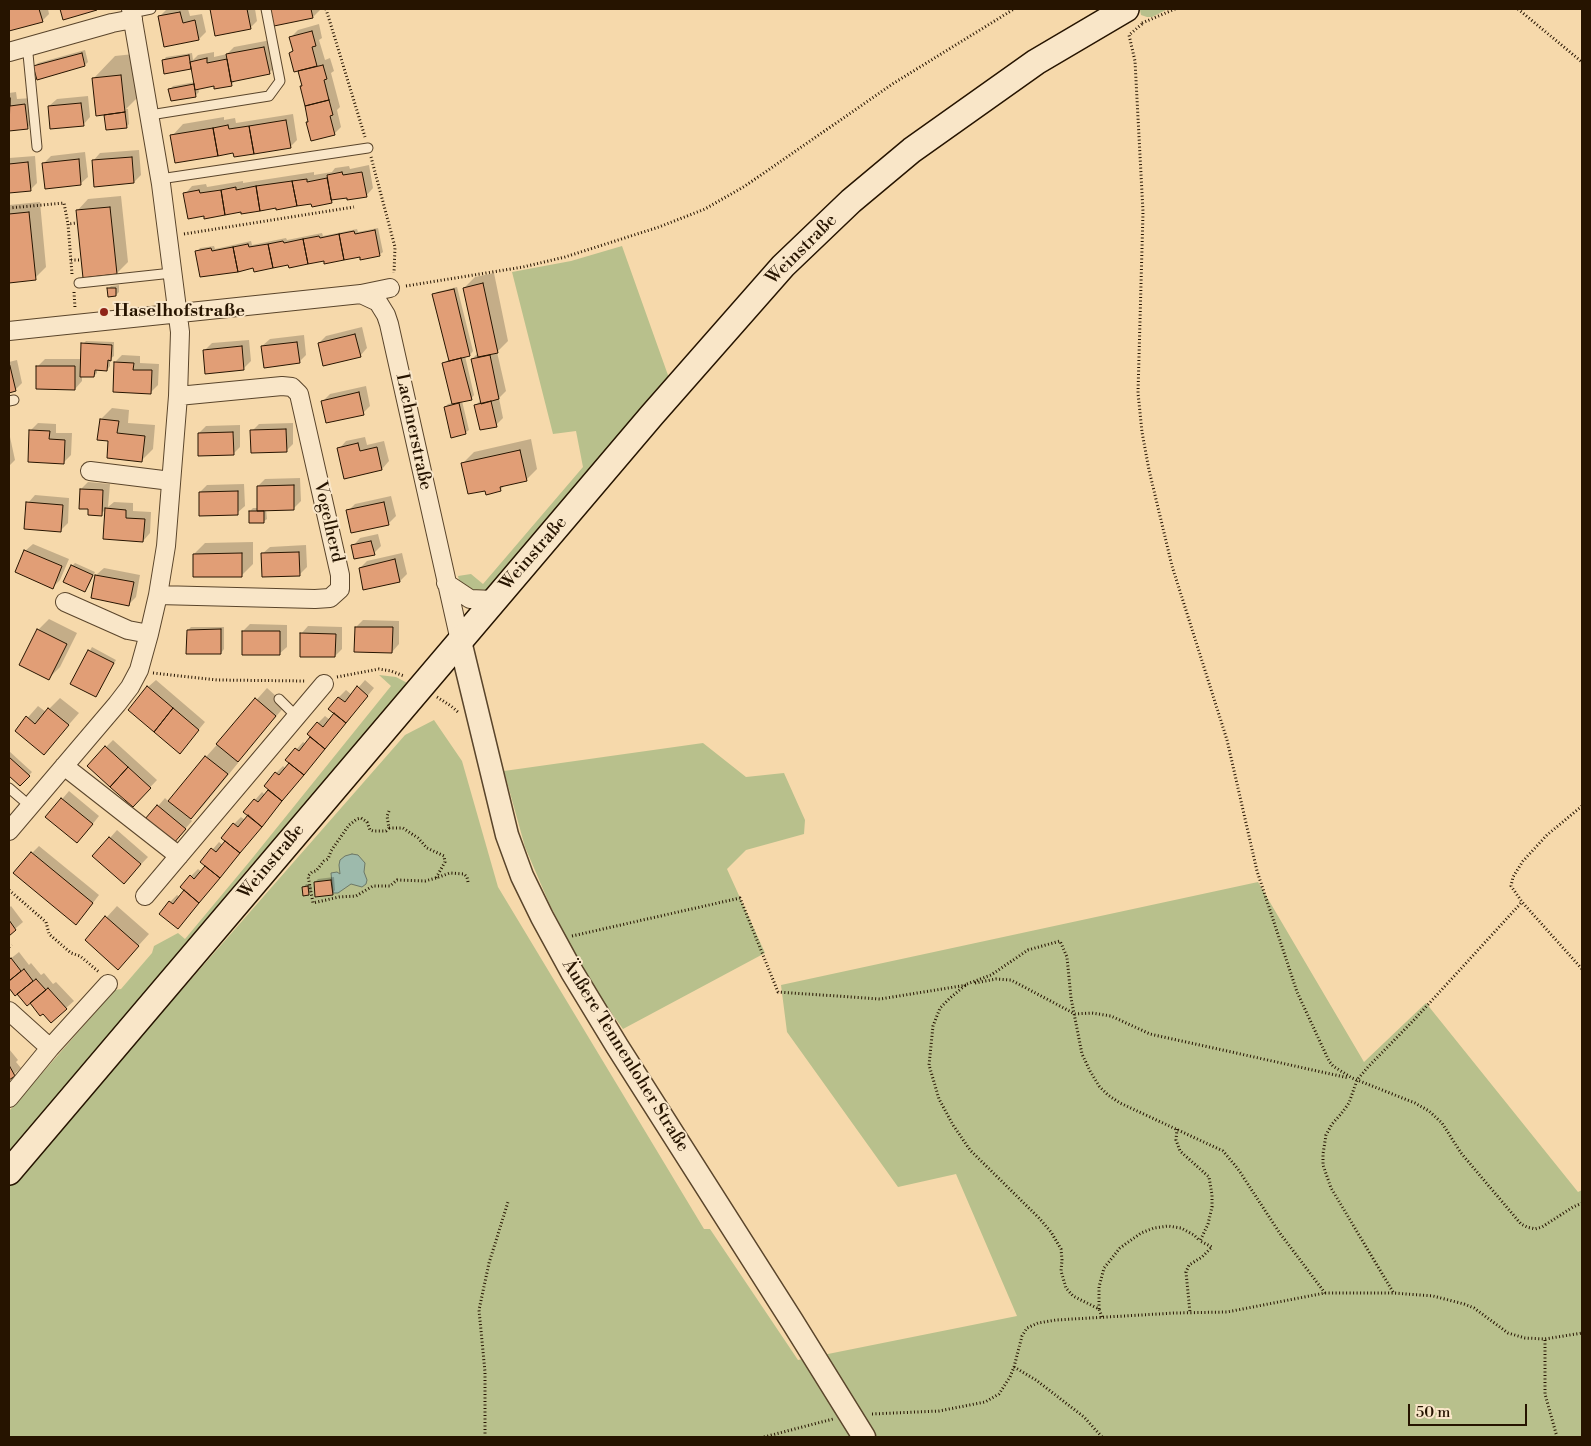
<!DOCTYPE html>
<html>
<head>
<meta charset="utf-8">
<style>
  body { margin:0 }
  #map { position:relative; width:1591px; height:1446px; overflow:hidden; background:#f6d9ab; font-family:"Libre Bodoni",serif }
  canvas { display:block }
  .frame { position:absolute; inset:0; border:10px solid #261400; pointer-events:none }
  .scale { position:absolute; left:1408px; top:1404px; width:119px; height:22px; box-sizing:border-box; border:2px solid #261400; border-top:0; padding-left:6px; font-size:15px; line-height:18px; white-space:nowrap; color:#261400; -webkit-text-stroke:4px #f9e6c8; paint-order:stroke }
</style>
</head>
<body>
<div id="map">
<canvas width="1591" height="1446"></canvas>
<div class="frame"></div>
<div class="scale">50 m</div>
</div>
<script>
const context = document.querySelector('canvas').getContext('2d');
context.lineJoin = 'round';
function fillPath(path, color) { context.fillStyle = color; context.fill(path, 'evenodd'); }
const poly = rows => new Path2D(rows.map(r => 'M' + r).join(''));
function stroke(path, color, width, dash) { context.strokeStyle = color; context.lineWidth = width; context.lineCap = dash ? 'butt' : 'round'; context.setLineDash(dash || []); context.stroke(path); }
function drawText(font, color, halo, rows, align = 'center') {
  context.font = font + ' "Libre Bodoni",serif'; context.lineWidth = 4; context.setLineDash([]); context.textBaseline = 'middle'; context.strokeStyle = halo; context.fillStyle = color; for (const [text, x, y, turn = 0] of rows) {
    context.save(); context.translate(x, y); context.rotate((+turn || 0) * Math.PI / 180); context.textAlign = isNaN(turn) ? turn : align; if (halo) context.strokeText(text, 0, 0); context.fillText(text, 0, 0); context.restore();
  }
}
fillPath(poly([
  [1144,9,1168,9,1152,17,1147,17,1141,15,1140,10],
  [622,246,669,378,488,591,477,593,460,585,458,576,471,574,483,584,583,467,576,431,553,434,512,272,571,261],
  [379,675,396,677,411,685,374,728,247,870,9,1158,9,1111,115,990,121,989,152,953,154,946,178,933,185,939,250,861,391,686],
  [434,720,462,761,498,887,704,1229,710,1229,798,1360,1017,1316,956,1174,898,1187,787,1032,781,985,1258,882,1364,1062,1426,1003,1578,1192,1582,1190,1582,1437,9,1437,9,1187,405,735],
  [703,743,746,777,784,773,805,820,804,834,746,850,727,869,765,953,623,1029,588,980,549,903,525,847,504,771]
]), '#b8c08c');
const water = poly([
  [352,854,358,855,365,863,364,872,367,880,366,884,362,887,351,884,338,893,333,893,331,873,337,872,340,874,339,865,340,860,345,856,352,854]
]);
fillPath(water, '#9dbaac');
stroke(water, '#6d7867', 1);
fillPath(poly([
  [9,9,48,9,49,14,42,21,9,29],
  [167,9,188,9,190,16,202,14,206,32,199,39,159,17],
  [211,9,255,9,257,21,250,28,216,34],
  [271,9,321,9,313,17,275,25],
  [319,24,322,38,319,40,325,60,330,58,334,71,331,73,340,107,337,110,341,127,334,134,307,122,309,120,301,87,303,85,299,70,290,53,294,49,291,37,298,30],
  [271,40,276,66,269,73,237,79,231,85,215,85,198,88,199,92,196,95,170,89,173,86,195,82,192,67,165,72,163,61,166,57,192,53,193,60,198,55,214,52,214,57,227,54,234,47],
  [85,50,88,62,85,65,35,66,38,63],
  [143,53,147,88,126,109,128,109,129,124,126,127,105,115,107,113,93,79,115,56],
  [16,92,17,99,32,98,34,121,27,128,9,130,9,93],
  [88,96,90,117,83,125,49,106,57,99],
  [293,114,297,140,290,147,234,151,172,136,183,124,224,117,224,120,235,118,236,123],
  [139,150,141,175,134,182,93,161,100,153],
  [85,152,88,177,80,184,44,163,51,156],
  [35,156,37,183,30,190,9,192,9,158],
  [369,165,373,188,366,196,335,198,331,202,312,202,242,211,185,194,192,186,206,184,207,187,243,181,243,183,314,172,314,175,332,172,335,168,349,166,350,169],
  [121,196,128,262,117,273,77,211,88,199],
  [40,202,46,267,35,278,9,281,9,205],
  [378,228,383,252,379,255,361,256,254,267,197,252,200,248,214,246,215,249,251,241,252,245,286,238,287,240,322,233,323,236,357,229,358,232],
  [494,273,508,341,497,352,506,391,499,398,503,418,496,425,476,405,481,400,472,359,478,353,464,288,475,277],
  [119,285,119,292,116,295,108,289,111,286],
  [457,287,473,351,470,355,465,356,474,395,471,399,462,401,469,430,465,433,445,407,448,404,453,403,443,363,450,359,434,295,437,292],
  [362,327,367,348,360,356,319,343,326,336],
  [304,335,306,355,299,362,262,346,270,339],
  [249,340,251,361,243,369,204,351,212,343],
  [86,341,114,342,114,356,110,359,110,366,107,370,97,369,97,373,94,376,82,376,82,381,75,389,38,366,45,359,82,359,83,344],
  [122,355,140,356,140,363,159,364,158,385,150,393,115,362],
  [17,360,22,383,15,390,9,391,9,362],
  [366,386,370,406,363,413,323,401,330,394],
  [112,408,129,410,128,423,155,425,153,449,142,460,110,440,101,419],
  [38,423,56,424,56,433,72,433,71,455,64,462,30,431],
  [293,423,293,444,286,451,252,431,259,424],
  [240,425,240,447,233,454,199,433,206,426],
  [10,437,15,460,9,466,9,438],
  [365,437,367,445,384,441,389,461,382,469,339,449,346,441],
  [531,439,537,469,526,480,505,485,500,490,486,489,463,463,474,452],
  [300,478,301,501,293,509,266,509,267,519,263,522,250,511,253,508,258,508,258,486,265,479],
  [88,482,110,484,108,507,114,502,133,503,133,511,151,512,150,533,143,541,106,509,101,514,90,508,81,489],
  [244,484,245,506,237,513,200,492,207,485],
  [35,495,69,498,68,523,60,531,28,503],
  [391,496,396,516,388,524,348,511,355,504],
  [378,534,381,546,374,553,353,546,360,538],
  [253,542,253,564,242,575,194,554,205,543],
  [33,544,69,559,60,580,53,587,25,551],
  [306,545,307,567,300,574,262,554,270,547],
  [402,553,407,574,400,581,360,568,367,561],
  [75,563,95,572,88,587,85,590,72,566],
  [104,568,140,575,136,597,129,604,92,597,96,575],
  [49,619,77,633,60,667,49,678,38,630],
  [363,620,399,621,399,644,392,652,356,627],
  [250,624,287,625,287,647,279,654,243,631],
  [308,626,342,627,342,649,335,656,301,634],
  [191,627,224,627,224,649,221,653,188,630],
  [92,647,116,660,96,696,72,683],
  [156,680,205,722,180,752,148,687],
  [365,680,374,688,185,920,170,902,177,895,180,897,186,890,191,876,198,869,202,872,207,866,202,862,219,842,223,845,227,841,223,837,234,824,241,817,245,820,249,815,255,800,262,792,265,795,270,790,276,773,283,766,286,769,291,763,287,760,303,742,306,744,312,737,309,734,318,723,325,716,330,720,335,713,330,709,339,697,346,690,352,695],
  [267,688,286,705,237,761,238,763,202,807,190,819,192,821,180,835,147,819,165,798,169,802,206,757],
  [60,698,79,713,44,753,16,731,38,706,46,712],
  [113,740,157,780,140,798,106,747],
  [9,751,32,772,20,785,9,775],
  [69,791,99,816,84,835,47,817],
  [117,830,148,857,131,875,94,856],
  [39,846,99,895,83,916,32,853],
  [334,877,335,890,332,894,315,882,318,879],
  [306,884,311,884,312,891,308,894,303,888],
  [11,906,23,922,9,934,9,908],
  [117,906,149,934,118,968,86,940],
  [19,952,29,965,31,963,41,975,44,973,53,984,56,982,74,1001,66,1008,30,1001,17,992,15,994,9,986,9,960],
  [9,1049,18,1060,16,1062,21,1068,9,1079]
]), '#0003');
const building = poly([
  [9,9,39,9,43,22,9,31,9,9],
  [60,9,97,9,97,10,63,20,60,9],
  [210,9,247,9,251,29,215,36,210,9],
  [270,9,311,9,313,18,274,26,270,9],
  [180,12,183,23,195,20,199,40,164,47,158,16,180,12],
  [312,31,316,46,312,47,317,66,294,72,289,53,293,51,289,37,312,31],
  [264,47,270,74,231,82,226,54,264,47],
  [82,53,85,66,37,80,33,66,82,53],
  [189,55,191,69,164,74,162,60,189,55],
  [207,58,207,63,227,59,232,86,214,89,214,86,195,90,190,62,207,58],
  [323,65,327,79,324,80,329,100,305,106,300,86,302,86,298,71,323,65],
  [121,75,125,112,96,116,92,78,121,75],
  [194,84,196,97,171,101,168,89,194,84],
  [10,98,10,106,25,104,28,129,9,131,10,98],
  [329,100,333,115,330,116,335,135,311,141,306,122,308,122,305,106,329,100],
  [81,103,84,126,50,129,48,106,81,103],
  [125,112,127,128,106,130,104,115,125,112],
  [286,120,291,148,254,154,249,126,286,120],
  [228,125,229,129,249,126,254,154,234,157,233,153,218,156,213,128,228,125],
  [213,128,218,156,175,163,170,135,213,128],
  [132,157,134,183,94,187,92,160,132,157],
  [79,159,81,185,45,189,42,163,79,159],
  [28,162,31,191,9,193,9,164,28,162],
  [342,172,343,175,362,172,367,197,347,200,347,198,331,200,327,175,342,172],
  [327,178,332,203,312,207,311,204,297,206,292,181,307,179,307,182,327,178],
  [292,181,297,206,276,210,276,208,260,211,256,186,292,181],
  [256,186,260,211,241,214,241,212,225,215,221,190,236,187,236,190,256,186],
  [199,190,200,193,221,190,225,215,204,219,204,216,188,219,183,193,199,190],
  [110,207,117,274,83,278,76,210,110,207],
  [29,212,36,280,9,283,9,214,29,212],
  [375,230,380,256,360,260,360,257,344,260,339,234,354,231,355,234,375,230],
  [339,234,344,260,324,264,324,261,308,264,303,239,319,236,320,238,339,234],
  [303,239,308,264,289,268,288,265,273,268,268,244,283,241,284,243,303,239],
  [248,244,249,247,268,244,273,268,254,272,253,268,238,272,233,247,248,244],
  [233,247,238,272,200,277,195,251,211,248,212,251,233,247],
  [483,283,498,353,478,357,463,288,483,283],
  [107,288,116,288,116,296,108,297,107,288],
  [454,289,470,356,449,361,432,294,454,289],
  [355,334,361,357,323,366,318,343,355,334],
  [297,342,300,363,264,368,261,346,297,342],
  [81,343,112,345,111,361,108,360,107,371,95,370,94,377,80,377,81,343],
  [242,346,244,370,205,374,203,350,242,346],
  [490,355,499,399,481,404,471,359,490,355],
  [461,358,472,400,452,404,442,363,461,358],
  [114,362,134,363,133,370,152,370,151,394,113,392,114,362],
  [10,366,16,391,9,393,9,367,10,366],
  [36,366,75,366,75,390,36,389,36,366],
  [359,392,364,415,326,423,321,401,359,392],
  [491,401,497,427,480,430,474,405,491,401],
  [459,403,466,434,451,438,444,407,459,403],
  [100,419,119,421,117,433,145,436,142,462,107,458,108,441,97,440,100,419],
  [286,429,287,452,251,453,250,430,286,429],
  [29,430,50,431,49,439,65,440,64,464,28,462,29,430],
  [233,432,234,455,198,456,198,433,233,432],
  [358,443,360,451,377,447,382,470,344,479,337,448,358,443],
  [520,450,527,481,500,487,501,491,486,495,485,491,468,494,461,463,520,450],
  [294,485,294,510,257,511,257,486,294,485],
  [80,489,103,490,102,516,88,515,88,509,79,509,80,489],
  [238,491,238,515,199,516,199,492,238,491],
  [26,502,63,505,61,532,24,529,26,502],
  [384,502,389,525,351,533,346,510,384,502],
  [105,508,126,510,126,518,145,519,143,542,103,539,105,508],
  [249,511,264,511,264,523,249,523,249,511],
  [371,541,375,555,354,559,351,545,371,541],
  [24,550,62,566,53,589,15,572,24,550],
  [299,552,300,576,262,577,261,553,299,552],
  [242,553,242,577,193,577,193,554,242,553],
  [395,559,400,582,363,590,359,568,395,559],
  [71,565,93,575,85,592,63,582,71,565],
  [95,575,134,582,129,606,91,598,95,575],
  [355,627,393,627,392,653,354,652,355,627],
  [37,629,67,644,49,680,19,665,37,629],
  [221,629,221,654,186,654,187,630,221,629],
  [242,631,280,631,280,655,242,655,242,631],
  [300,633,336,634,335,657,300,657,300,633],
  [88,650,114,663,96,697,70,684,88,650],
  [147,686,173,708,154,732,128,710,147,686],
  [357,686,368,696,346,723,328,709,338,697,345,702,357,686],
  [255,698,276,716,238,762,216,744,255,698],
  [48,708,69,725,44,755,15,731,26,716,35,724,48,708],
  [173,708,199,730,180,754,154,732,173,708],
  [334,713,346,723,325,749,307,734,317,722,323,727,334,713],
  [310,737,325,749,304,775,285,760,295,748,299,751,310,737],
  [105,746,128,767,110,787,87,766,105,746],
  [205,756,228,774,191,819,168,801,205,756],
  [9,757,30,776,20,786,9,776,9,757],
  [289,763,304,775,282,801,264,786,275,772,279,775,289,763],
  [128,767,151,788,133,807,110,787,128,767],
  [268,790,282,801,262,827,243,812,254,799,258,802,268,790],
  [61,798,93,824,77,843,45,817,61,798],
  [157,805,186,829,173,844,145,819,157,805],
  [248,815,262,827,240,853,221,838,233,823,238,827,248,815],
  [109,837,141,864,124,884,92,856,109,837],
  [225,841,240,853,220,878,200,862,211,848,216,852,225,841],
  [31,852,93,903,76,925,13,873,31,852],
  [205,866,220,878,199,903,180,887,190,875,194,879,205,866],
  [331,880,333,895,315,897,314,882,331,880],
  [308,886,309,895,303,896,302,887,308,886],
  [184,890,199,903,178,929,159,914,169,901,173,904,184,890],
  [105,916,139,946,118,970,85,940,105,916],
  [9,920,16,930,9,936,9,920],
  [11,958,21,971,9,981,9,960,11,958],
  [24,969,33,981,15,996,9,988,9,981,24,969],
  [36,979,46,990,27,1006,17,994,36,979],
  [48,988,67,1009,51,1023,43,1014,40,1016,30,1003,48,988],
  [9,1065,15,1076,9,1080,9,1065]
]);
fillPath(building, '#e19e76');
stroke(building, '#261400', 1);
const service = poly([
  [132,13,151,9],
  [26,47,28,54,37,147],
  [150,115,269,96,280,81,266,9],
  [160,179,368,148],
  [79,283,172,273],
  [9,401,14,400],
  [279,699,296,716],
  [9,788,30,806]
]);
const minor = poly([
  [9,52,112,23,133,19],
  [361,294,378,302,386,315,389,324,460,641],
  [9,331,361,294,390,288],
  [90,471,171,481],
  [446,583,470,599,494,600],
  [158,595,315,599,330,598,340,589,340,575,299,394,292,387,282,386,178,396],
  [65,602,128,630,149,634],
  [64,766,179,856],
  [9,831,117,704,130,687,139,670,149,634,158,595,166,546,178,396,180,332,161,184,131,9],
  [145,896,324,684],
  [9,1011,50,1048,9,1098],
  [50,1048,108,984]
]);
const tertiary = poly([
  [460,641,507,835,522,876,542,917,572,972,617,1046,792,1321,864,1437]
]);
const secondary = poly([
  [9,1172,652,415,783,266,851,201,912,150,1036,62,1126,9]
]);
stroke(service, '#5a452b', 11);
stroke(minor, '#5a452b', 20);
stroke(tertiary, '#5a452b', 25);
stroke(secondary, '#261400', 28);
stroke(poly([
  [326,9,365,137],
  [1518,9,1582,62],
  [1142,23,1175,9],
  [1142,24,1129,35,1135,61,1143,212,1138,393,1142,432,1149,470,1172,566,1227,740,1257,871,1297,992,1329,1061,1333,1066,1352,1078,1415,1103,1429,1111,1442,1123,1461,1153,1521,1224,1527,1227,1535,1229,1542,1227,1573,1207,1582,1203],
  [371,157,395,247,394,273],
  [9,208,64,203,68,224],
  [184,234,354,207],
  [71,260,81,260],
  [72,274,68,224,77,223],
  [406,286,523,267,565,257,659,227,705,209,745,186,894,83,1014,9],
  [74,292,75,308],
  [153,673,217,680,306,681],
  [337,677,379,669,391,671,404,676],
  [437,697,451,706,458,712],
  [1582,806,1547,835,1523,861,1513,877,1511,886,1522,902,1582,969],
  [389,811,387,816,389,828,386,831,373,831,370,830,367,822,361,818,357,819,349,825,331,851,328,859,324,861,316,871,312,872,308,876,313,903,339,897,356,896,373,886,390,886,397,880,425,881,436,878],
  [389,828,403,828,418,838,427,848,444,856,445,862,436,878,450,873,464,874,467,877,468,882],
  [9,890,46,922,49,934,71,953,80,956,99,972],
  [572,936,740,898,778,992,880,999,967,985],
  [9,947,12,945],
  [975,983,996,979,1011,980,1075,1014,1092,1013,1111,1016,1150,1034,1349,1078],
  [1177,1129,1176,1140,1180,1151,1209,1177,1212,1195,1212,1207,1208,1224,1200,1241,1212,1247,1202,1257,1189,1265,1186,1272,1190,1313],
  [1393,1292,1331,1188,1323,1165,1323,1154,1326,1135,1332,1124,1341,1114,1349,1103,1357,1080,1368,1067,1413,1021,1522,902],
  [1099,1309,1099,1287,1104,1268,1120,1248,1141,1233,1154,1228,1168,1226,1181,1228,1194,1235,1200,1241],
  [1102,1317,1099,1309,1073,1296,1066,1288,1061,1271,1062,1260,1061,1249,1051,1232,1039,1218,970,1150,953,1125,939,1099,929,1065,933,1026,940,1008,950,998,967,984,991,975,1028,950,1060,941,1067,957,1071,998,1082,1054,1090,1071,1099,1086,1108,1095,1120,1103,1223,1151,1238,1169,1279,1232,1325,1293],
  [1545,1340,1545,1394,1557,1437],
  [1014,1367,1036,1380,1084,1417,1102,1437],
  [872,1414,939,1411,985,1402,999,1394,1010,1377,1014,1367,1022,1336,1027,1328,1038,1323,1056,1320,1175,1313,1227,1312,1325,1293,1394,1293,1433,1296,1464,1304,1474,1308,1508,1333,1525,1338,1545,1339,1582,1333],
  [485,1437,485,1372,479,1310,489,1263,508,1202],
  [764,1437,833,1419]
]), '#261400', 3, [1, 2.5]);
stroke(service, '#f9e6c8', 9);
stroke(minor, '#f9e6c8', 18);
stroke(tertiary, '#f9e6c8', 22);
stroke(secondary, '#f9e6c8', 25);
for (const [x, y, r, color] of [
  [104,312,5,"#8f2418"]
]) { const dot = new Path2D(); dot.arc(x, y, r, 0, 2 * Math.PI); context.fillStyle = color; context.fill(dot); stroke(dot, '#f9e6c8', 2); }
drawText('18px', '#261400', '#f9e6c8', [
  ["Weinstraße",802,250,-45],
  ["Lachnerstraße",413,432,78],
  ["Vogelherd",328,522,77],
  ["Weinstraße",534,554,-49],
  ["Weinstraße",272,862,-50],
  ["Äußere Tennenloher Straße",625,1056,58]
]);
drawText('bold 18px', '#261400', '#f9e6c8', [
  ["Haselhofstraße",114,312]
], 'left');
</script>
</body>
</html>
